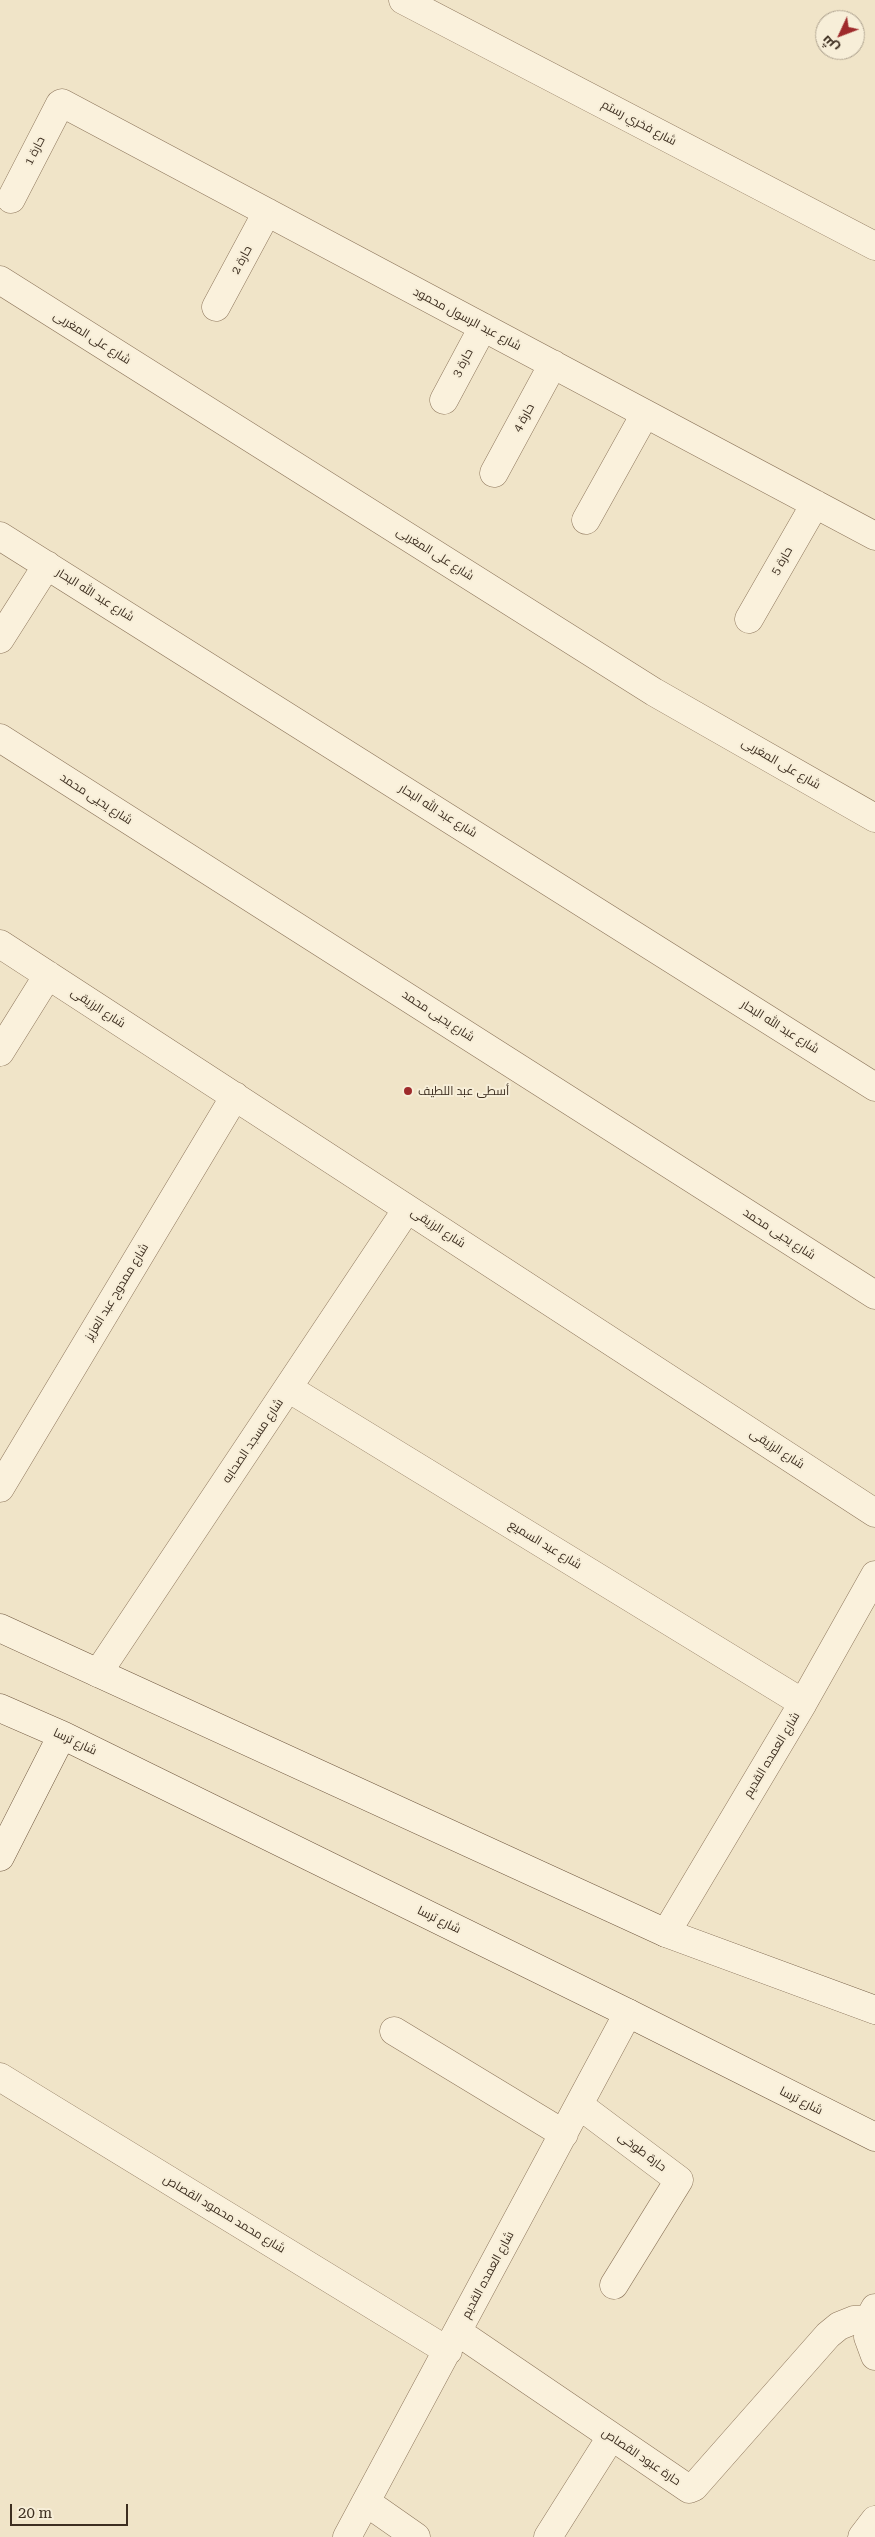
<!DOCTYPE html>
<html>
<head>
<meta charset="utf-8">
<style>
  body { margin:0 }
  #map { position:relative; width:875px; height:2537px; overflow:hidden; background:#f0e4c8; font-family:"Roboto Serif",Cairo,serif }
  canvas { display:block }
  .north { position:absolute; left:815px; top:10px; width:50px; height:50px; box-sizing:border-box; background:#f7eed8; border:1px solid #ada18e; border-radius:50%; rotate:227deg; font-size:14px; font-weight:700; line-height:20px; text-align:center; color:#3d2e20 }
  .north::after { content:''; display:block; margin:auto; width:18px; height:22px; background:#9e2a2b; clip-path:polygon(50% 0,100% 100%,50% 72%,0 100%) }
  .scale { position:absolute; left:10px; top:2504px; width:118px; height:22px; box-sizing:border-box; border:2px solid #3d2e20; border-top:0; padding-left:6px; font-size:15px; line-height:18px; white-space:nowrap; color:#3d2e20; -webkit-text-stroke:4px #f7eed8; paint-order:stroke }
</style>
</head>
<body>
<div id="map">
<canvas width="875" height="2537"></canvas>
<div class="north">ش</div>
<div class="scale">20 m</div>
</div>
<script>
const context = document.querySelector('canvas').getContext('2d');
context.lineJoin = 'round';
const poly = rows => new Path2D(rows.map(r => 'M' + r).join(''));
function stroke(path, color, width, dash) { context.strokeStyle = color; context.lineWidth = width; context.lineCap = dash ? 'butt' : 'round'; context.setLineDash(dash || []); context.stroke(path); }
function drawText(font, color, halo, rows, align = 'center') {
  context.font = font + ' "Roboto Serif",Cairo,serif'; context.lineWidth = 4; context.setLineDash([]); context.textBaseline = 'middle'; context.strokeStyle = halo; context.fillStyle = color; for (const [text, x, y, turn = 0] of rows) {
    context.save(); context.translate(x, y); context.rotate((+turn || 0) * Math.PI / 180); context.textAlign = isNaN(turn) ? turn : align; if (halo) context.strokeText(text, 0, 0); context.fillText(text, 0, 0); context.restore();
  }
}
const street = poly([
  [403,0,875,246],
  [11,199,60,104,62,103,875,536],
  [0,280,654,692,875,818],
  [216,307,267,212],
  [444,400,483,327],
  [494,473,553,364],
  [586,520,645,414],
  [0,536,875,1087],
  [749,619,815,504],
  [0,639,47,565],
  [0,738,875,1295],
  [0,944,875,1513],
  [0,1052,48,975],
  [288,1388,803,1703],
  [0,1488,235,1096],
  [98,1673,407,1209],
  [666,1933,803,1703,875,1575],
  [394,2031,564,2134],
  [0,2077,448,2351],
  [579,2105,679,2180,614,2285],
  [875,2308,869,2319,868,2337,875,2356],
  [458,2332,689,2489,694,2487,828,2335,839,2326,854,2320,869,2319],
  [366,2502,416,2537],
  [347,2537,628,2013],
  [548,2537,611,2437],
  [862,2537,875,2520]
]);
const secondary = poly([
  [0,1628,666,1933,875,2010],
  [0,1708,62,1735,628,2013,875,2137],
  [0,1857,62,1735]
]);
stroke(street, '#8d765c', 29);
stroke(secondary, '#6f573f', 29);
stroke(street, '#faf1dc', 28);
stroke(secondary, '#faf1dc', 28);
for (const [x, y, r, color] of [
  [408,1091,5,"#9e2a2b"]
]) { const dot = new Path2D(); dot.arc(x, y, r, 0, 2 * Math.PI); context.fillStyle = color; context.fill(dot); stroke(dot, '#f7eed8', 2); }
drawText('12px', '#3d2e20', '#f7eed8', [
  ["شارع فخري رستم",639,123,28],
  ["حارة 1",35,151,-63],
  ["حارة 2",242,260,-62],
  ["شارع عبد الرسول محمود",467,319,28],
  ["شارع على المغربى",92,338,32],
  ["حارة 3",463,363,-62],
  ["حارة 4",524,418,-61],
  ["شارع على المغربى",435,554,32],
  ["حارة 5",782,561,-60],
  ["شارع عبد الله البحار",95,595,32],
  ["شارع على المغربى",781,764,30],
  ["شارع يحيى محمد",96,799,33],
  ["شارع عبد الله البحار",438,811,32],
  ["شارع الرزيقى",98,1008,33],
  ["شارع يحيى محمد",438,1016,33],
  ["شارع عبد الله البحار",780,1027,32],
  ["شارع الرزيقى",438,1228,33],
  ["شارع يحيى محمد",779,1234,33],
  ["شارع ممدوح عبد العزيز",117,1292,-59],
  ["شارع مسجد الصحابه",253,1441,-56],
  ["شارع الرزيقى",777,1449,33],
  ["شارع عبد السميع",545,1545,31],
  ["شارع ترسا",75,1742,25],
  ["شارع العمده القديم",772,1755,-59],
  ["شارع ترسا",439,1920,26],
  ["شارع ترسا",801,2101,27],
  ["حارة طوخى",642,2152,37],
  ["شارع محمد محمود القصاص",224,2214,31],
  ["شارع العمده القديم",488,2275,-62],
  ["حارة عبود القصاص",641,2457,34]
]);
drawText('12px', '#3d2e20', '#f7eed8', [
  ["أسطى عبد اللطيف",418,1091]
], 'left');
</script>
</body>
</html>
